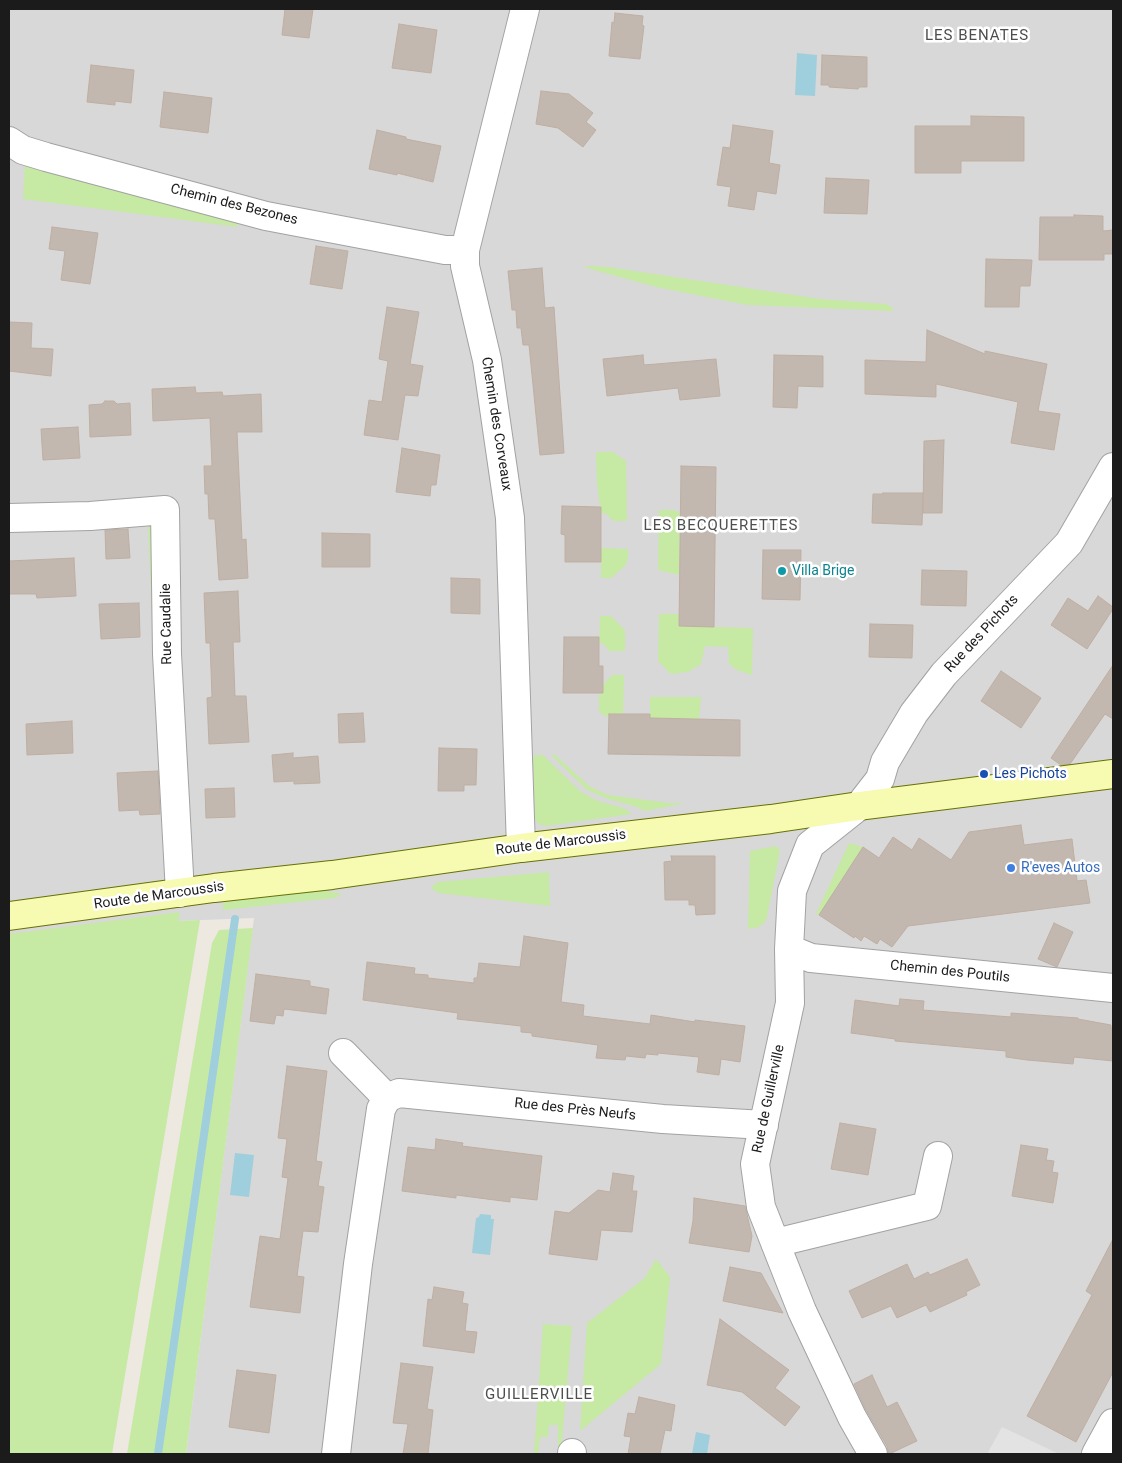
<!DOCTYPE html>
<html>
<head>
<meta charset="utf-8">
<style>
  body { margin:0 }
  #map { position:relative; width:1122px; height:1463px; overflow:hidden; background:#ede9e0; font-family:Roboto,sans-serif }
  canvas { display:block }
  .frame { position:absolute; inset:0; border:10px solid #1b1b1b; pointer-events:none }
</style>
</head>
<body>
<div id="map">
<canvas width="1122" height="1463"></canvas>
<div class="frame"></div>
</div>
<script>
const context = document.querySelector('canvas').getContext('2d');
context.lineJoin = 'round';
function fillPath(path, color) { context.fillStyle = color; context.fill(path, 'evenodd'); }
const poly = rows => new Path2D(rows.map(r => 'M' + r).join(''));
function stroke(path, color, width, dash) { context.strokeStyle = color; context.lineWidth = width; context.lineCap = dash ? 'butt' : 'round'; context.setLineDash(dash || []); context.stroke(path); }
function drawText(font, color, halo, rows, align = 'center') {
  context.font = font + ' Roboto,sans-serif'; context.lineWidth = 5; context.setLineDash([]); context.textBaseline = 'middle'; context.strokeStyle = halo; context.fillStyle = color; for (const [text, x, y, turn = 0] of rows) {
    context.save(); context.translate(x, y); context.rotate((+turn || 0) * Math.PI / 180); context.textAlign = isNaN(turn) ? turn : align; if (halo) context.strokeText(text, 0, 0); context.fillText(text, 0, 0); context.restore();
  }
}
fillPath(poly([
  [9,9,1113,9,1113,1454,186,1454,254,918,177,921,9,943]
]), '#d9d8d8');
fillPath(poly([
  [25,162,234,215,238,227,23,199],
  [589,266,608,267,820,299,886,304,893,308,893,311,747,305,656,287,583,267],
  [596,452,613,452,626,461,627,521,613,521,607,514,601,513,597,484],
  [659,510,674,510,680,514,679,575,658,570],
  [148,525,152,526,158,610,152,616],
  [601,548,628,549,628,559,625,566,611,578,601,578],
  [659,614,679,614,679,626,753,628,752,675,737,670,729,664,728,647,705,646,701,664,688,672,671,674,658,661],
  [600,616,611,616,625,630,625,651,609,651,604,644,599,643],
  [612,675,624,675,623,718,609,718,599,712,599,683,605,683],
  [650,697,701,697,699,720,650,719],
  [554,754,589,786,608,795,670,803,686,803,645,811,634,806,608,799,587,790,552,756],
  [535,755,543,755,581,792,598,801,624,808,632,814,546,826,538,824,535,819,533,759],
  [849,843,863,847,819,915,816,914],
  [776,846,780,851,766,921,759,927,748,929,750,851],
  [549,872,550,906,439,893,432,889,433,885,438,882],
  [322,890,342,894,335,898,223,910,223,902],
  [180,912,178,921,200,920,112,1454,9,1454,9,934],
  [253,928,186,1454,127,1454,212,943,219,930],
  [656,1259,670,1277,661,1364,580,1431,587,1323,645,1278],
  [543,1324,572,1326,561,1452,559,1454,558,1454,558,1425,549,1425,548,1437,540,1437,538,1454,534,1454]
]), '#c6e9a4');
fillPath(poly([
  [1002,1427,1059,1454,987,1454]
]), '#e3e3e3');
fillPath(poly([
  [797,53,817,55,815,96,795,95],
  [235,1153,254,1155,249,1197,230,1195],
  [480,1214,491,1215,491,1219,494,1219,490,1255,472,1253,476,1218,479,1217],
  [696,1432,710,1435,707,1454,692,1454]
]), '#9fcedc');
stroke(poly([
  [158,1454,235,919]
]), '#9fcedc', 8);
const building = poly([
  [285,9,313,9,309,38,282,35,285,9],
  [615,13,643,16,642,25,644,26,640,59,609,56,612,22,614,23,615,13],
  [399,24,437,30,431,73,392,68,399,24],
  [822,55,867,57,867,87,859,87,858,89,829,87,829,85,821,85,822,55],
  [91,65,134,70,131,103,115,101,115,105,87,102,91,65],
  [541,91,569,94,593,113,586,122,596,130,583,147,558,128,536,124,541,91],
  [164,92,212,98,208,133,160,127,164,92],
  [971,116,1024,117,1024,161,961,161,961,173,915,173,915,126,971,126,971,116],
  [733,125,773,131,769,163,780,165,776,194,757,191,754,210,728,206,731,187,717,185,723,147,730,148,733,125],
  [377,130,406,137,406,139,441,146,433,182,397,173,397,175,369,169,377,130],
  [826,178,869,180,867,214,824,213,826,178],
  [1074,215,1103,216,1103,231,1113,230,1113,254,1104,254,1104,260,1039,260,1040,217,1074,217,1074,215],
  [52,227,98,233,90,284,61,280,65,251,49,249,52,227],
  [316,246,348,251,342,289,310,284,316,246],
  [986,259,1032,260,1030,286,1020,286,1019,307,985,307,986,259],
  [542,268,545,308,554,307,564,453,540,455,529,345,523,345,521,328,517,328,516,310,512,310,508,271,542,268],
  [387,307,419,312,410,364,423,366,418,396,405,395,398,440,364,435,369,400,382,402,388,361,379,359,387,307],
  [9,322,32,323,31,348,53,349,51,376,9,371,9,322],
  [927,330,985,354,985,351,1047,364,1038,411,1060,414,1054,450,1011,443,1018,402,936,384,936,397,865,394,865,360,926,362,927,330],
  [643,355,644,365,716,359,720,396,680,400,678,388,607,396,603,359,643,355],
  [774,355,823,356,823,387,798,386,797,408,773,407,774,355],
  [195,387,196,393,222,392,223,396,261,394,262,432,237,432,242,540,246,539,248,578,219,580,215,519,209,519,208,494,205,494,204,466,212,466,210,418,153,421,152,389,195,387],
  [105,401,114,401,117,404,130,403,131,435,90,437,89,405,102,404,105,401],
  [78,427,80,458,43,460,41,429,78,427],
  [944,440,942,513,923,513,924,441,944,440],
  [402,448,440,455,436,485,431,485,430,496,396,492,402,448],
  [681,466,716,467,714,627,679,626,681,466],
  [883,493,923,493,922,525,872,523,873,494,883,494,883,493],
  [562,506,601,507,601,562,565,562,565,535,561,534,562,506],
  [128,529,130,558,106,559,105,530,128,529],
  [322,533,370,534,370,567,322,567,322,533],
  [763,550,801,550,800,600,762,599,763,550],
  [74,558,76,596,37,598,36,594,9,594,9,561,74,558],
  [922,570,967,571,966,606,921,605,922,570],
  [451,578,480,579,480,614,451,613,451,578],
  [238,591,240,642,233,642,235,696,246,696,249,742,209,744,207,698,212,697,210,643,206,643,204,593,238,591],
  [1098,596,1113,607,1113,609,1087,649,1051,625,1068,598,1088,611,1098,596],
  [139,603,140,637,101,639,99,604,139,603],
  [870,624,913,625,912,658,869,657,870,624],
  [564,637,599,637,599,666,603,666,603,693,563,693,564,637],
  [1113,665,1113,719,1105,714,1070,764,1061,765,1051,758,1113,665],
  [1001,671,1041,698,1021,728,981,701,1001,671],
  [363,713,365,742,339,743,338,714,363,713],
  [609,714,650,714,650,718,740,720,740,756,608,754,609,714],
  [72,721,73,753,27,755,26,724,72,721],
  [439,748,477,749,476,785,464,785,464,791,438,791,439,748],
  [293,753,293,758,318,756,320,783,294,784,294,781,274,782,272,755,293,753],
  [158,771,160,814,140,815,139,810,119,811,117,773,158,771],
  [234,788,235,817,206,818,205,789,234,788],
  [1021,825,1024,845,1072,839,1077,881,1086,880,1090,903,908,926,892,947,880,939,877,944,864,936,861,941,855,936,854,938,819,915,863,847,879,858,893,837,912,850,919,838,951,860,969,832,1021,825],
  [671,856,715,856,715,914,696,915,695,905,689,905,689,900,665,900,664,862,672,861,671,856],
  [1054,923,1073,932,1057,967,1038,959,1054,923],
  [524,936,568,943,561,1002,584,1005,583,1016,650,1024,651,1015,695,1022,695,1020,745,1026,740,1062,721,1059,719,1075,697,1072,699,1057,658,1053,658,1055,646,1054,645,1058,626,1056,625,1060,596,1058,598,1045,532,1036,532,1033,521,1032,521,1026,457,1019,458,1013,363,1000,367,962,415,968,414,974,428,975,428,978,474,983,474,978,477,978,479,963,520,967,524,936],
  [256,974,310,981,310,986,329,989,326,1014,284,1009,283,1016,276,1015,274,1024,250,1021,256,974],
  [900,999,924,1001,923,1010,1011,1017,1011,1013,1078,1018,1078,1019,1111,1025,1111,1028,1113,1028,1113,1061,1074,1057,1073,1064,1027,1060,1006,1057,1006,1051,895,1041,895,1039,851,1033,855,1000,899,1006,900,999],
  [287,1066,327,1071,316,1161,322,1162,318,1186,324,1187,318,1232,303,1231,297,1276,304,1277,300,1313,250,1307,260,1236,280,1239,288,1178,282,1177,287,1139,278,1138,287,1066],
  [840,1123,876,1129,868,1175,831,1169,840,1123],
  [436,1139,463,1143,462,1146,542,1156,537,1200,510,1197,510,1202,456,1195,456,1198,402,1191,408,1147,435,1150,436,1139],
  [1021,1145,1048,1149,1046,1160,1054,1161,1052,1172,1058,1173,1053,1203,1012,1196,1021,1145],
  [613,1173,634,1176,632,1191,637,1191,632,1232,601,1230,597,1260,549,1254,555,1211,569,1213,598,1190,610,1192,613,1173],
  [694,1198,745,1206,752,1236,749,1252,689,1243,693,1221,694,1198],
  [1113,1239,1113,1372,1076,1442,1027,1416,1092,1295,1086,1291,1113,1239],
  [967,1259,980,1285,966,1292,967,1295,930,1312,926,1305,897,1318,891,1306,862,1318,849,1291,907,1264,914,1279,928,1272,930,1275,967,1259],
  [730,1267,761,1273,783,1313,723,1301,730,1267],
  [434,1287,464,1292,462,1303,468,1304,465,1331,477,1332,474,1353,423,1346,428,1299,432,1300,434,1287],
  [720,1319,789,1370,775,1388,800,1407,785,1426,742,1392,707,1385,720,1319],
  [401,1363,433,1367,427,1409,433,1410,428,1454,403,1454,408,1424,393,1423,401,1363],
  [237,1370,276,1375,269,1433,229,1427,237,1370],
  [872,1375,887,1407,897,1402,917,1441,889,1454,887,1446,866,1410,854,1384,872,1375],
  [639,1397,675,1405,671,1431,665,1430,660,1454,628,1454,631,1437,624,1436,628,1413,635,1414,639,1397]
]);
fillPath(building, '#c2b8b0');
stroke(building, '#bfafa2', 1);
const minor = poly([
  [9,141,23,150,46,157,266,216,445,250,465,250],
  [9,518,90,516,165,510,167,654,180,893],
  [521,848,510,518,487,360,465,266,465,250,525,9],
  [789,949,811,958,1113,988],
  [343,1053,387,1098],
  [775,1243,927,1206,938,1156],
  [336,1454,358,1264,381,1109,387,1098,399,1093,663,1119,764,1125],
  [572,1454,572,1453],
  [873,1454,852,1417,802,1311,761,1207,755,1164,790,1003,789,949,792,891,810,845,859,806,880,779,885,762,914,713,944,674,1069,543,1113,467],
  [1096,1454,1113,1423]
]);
const secondary = poly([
  [9,916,214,888,332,875,521,848,771,819,859,806,1113,774]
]);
stroke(minor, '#a2a2a2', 30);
stroke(secondary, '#667103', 30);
stroke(minor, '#fff', 28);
stroke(secondary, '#f7fab1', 28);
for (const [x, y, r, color] of [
  [782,571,5,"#0f9aa8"],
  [984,774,5,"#1a4fb4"],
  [1011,868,5,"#3f7fe0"]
]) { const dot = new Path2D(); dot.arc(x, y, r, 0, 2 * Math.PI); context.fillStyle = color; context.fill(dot); stroke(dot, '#fff', 2); }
drawText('14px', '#1b1b1b', '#fff', [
  ["Chemin des Bezones",234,205,14],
  ["Chemin des Corveaux",496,424,81],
  ["Rue Caudalie",167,624,-91],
  ["Rue des Pichots",982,634,-47],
  ["Route de Marcoussis",561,843,-7],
  ["Route de Marcoussis",159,896,-8],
  ["Chemin des Poutils",950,972,6],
  ["Rue de Guillerville",769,1099,-78],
  ["Rue des Près Neufs",575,1110,6]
]);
drawText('14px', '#0d838f', '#fff', [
  ["Villa Brige",792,571]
], 'left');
drawText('14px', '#164399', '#fff', [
  ["Les Pichots",994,774]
], 'left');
drawText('14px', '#366cbe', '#fff', [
  ["R'eves Autos",1021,868]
], 'left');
context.letterSpacing = '1px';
drawText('15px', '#4e4e4e', '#fff', [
  ["LES BENATES",977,36],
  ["LES BECQUERETTES",721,526],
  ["GUILLERVILLE",539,1395]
]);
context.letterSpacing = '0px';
</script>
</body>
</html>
